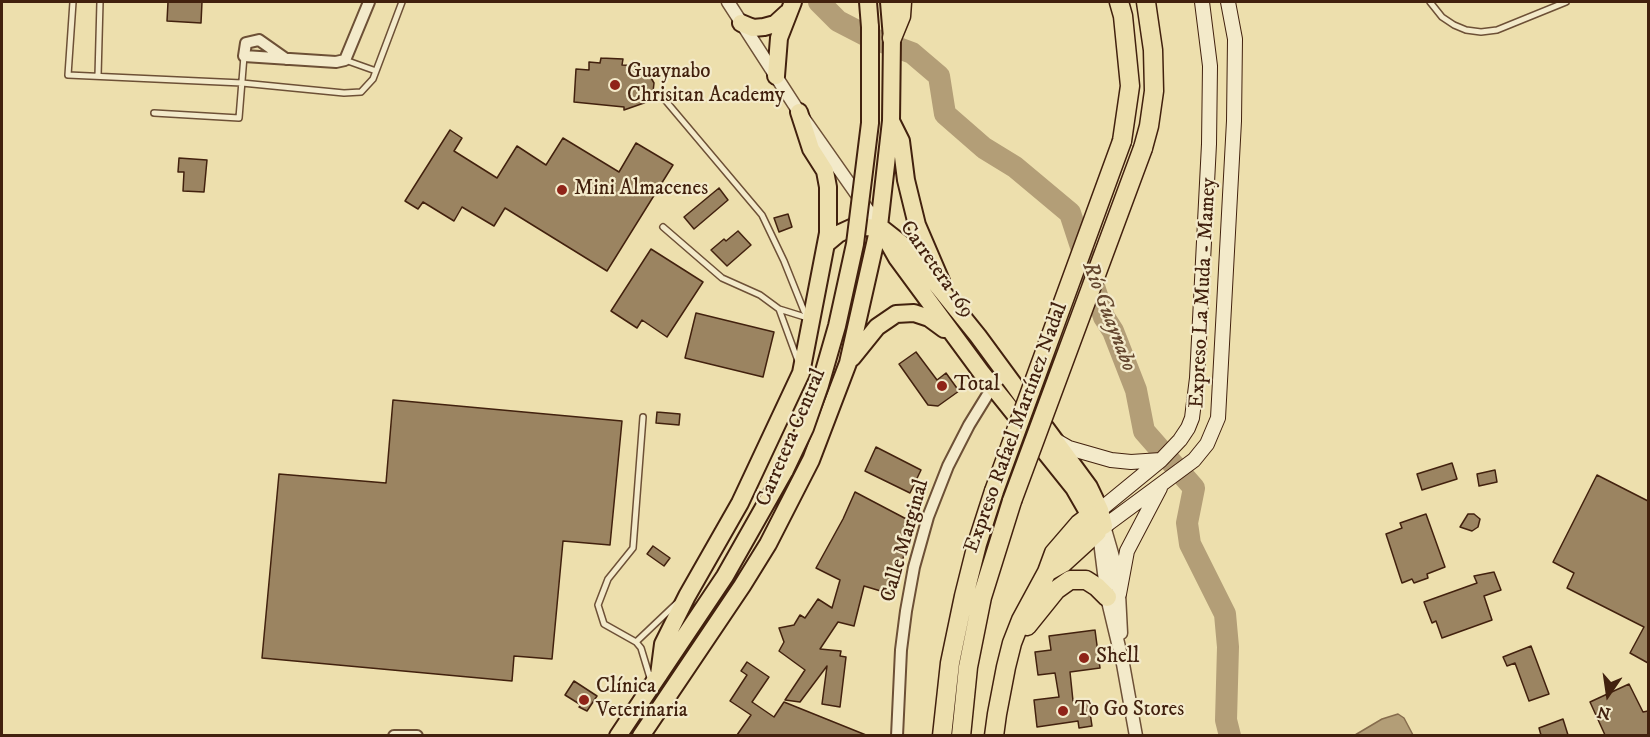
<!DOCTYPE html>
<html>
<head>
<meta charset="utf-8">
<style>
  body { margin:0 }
  #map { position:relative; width:1650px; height:737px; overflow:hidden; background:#eddfad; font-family:"IM FELL DW Pica",serif }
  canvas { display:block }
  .frame { position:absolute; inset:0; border:3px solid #42210e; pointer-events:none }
  .north { position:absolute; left:1578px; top:665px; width:60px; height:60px; -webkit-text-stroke:4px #f3eaca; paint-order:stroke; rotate:193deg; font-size:16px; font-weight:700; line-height:24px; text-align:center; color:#42210e }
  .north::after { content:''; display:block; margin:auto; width:21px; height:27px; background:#42210e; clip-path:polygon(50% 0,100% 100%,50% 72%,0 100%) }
</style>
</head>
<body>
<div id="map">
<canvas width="1650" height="737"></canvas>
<div class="frame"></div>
<div class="north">N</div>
</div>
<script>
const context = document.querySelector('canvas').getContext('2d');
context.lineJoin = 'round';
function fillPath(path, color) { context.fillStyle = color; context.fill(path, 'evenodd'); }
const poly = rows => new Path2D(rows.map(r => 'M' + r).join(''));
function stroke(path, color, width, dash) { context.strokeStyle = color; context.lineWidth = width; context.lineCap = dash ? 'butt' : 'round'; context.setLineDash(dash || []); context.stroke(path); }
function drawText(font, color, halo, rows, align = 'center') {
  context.font = font + ' "IM FELL DW Pica",serif'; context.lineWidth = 4.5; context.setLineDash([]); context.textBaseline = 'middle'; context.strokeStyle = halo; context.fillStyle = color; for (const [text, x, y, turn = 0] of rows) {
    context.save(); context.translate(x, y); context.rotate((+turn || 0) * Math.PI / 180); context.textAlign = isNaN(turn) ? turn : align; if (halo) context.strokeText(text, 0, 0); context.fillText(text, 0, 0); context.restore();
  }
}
const water = poly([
  [1398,714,1404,718,1413,735,1355,735,1382,719,1398,714]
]);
fillPath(water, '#b39e77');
stroke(water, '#866c4d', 1.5);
stroke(poly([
  [819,2,838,21,869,37,912,53,939,76,945,114,984,148,1015,167,1070,213,1104,317,1113,331,1136,390,1144,431,1194,488,1187,523,1190,544,1225,614,1228,647,1226,720,1230,736]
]), '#b39e77', 22);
const building = poly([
  [168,2,202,2,201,23,167,21,168,2],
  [601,58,623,59,622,65,639,66,647,71,654,83,653,92,649,100,644,103,624,110,624,107,574,102,576,69,589,70,589,62,600,63,601,58],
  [450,130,462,138,454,151,497,178,517,146,546,165,563,138,619,172,636,143,673,165,607,271,505,208,494,226,462,207,454,221,423,202,418,209,405,201,450,130],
  [179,158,207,160,204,192,183,191,184,172,178,172,179,158],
  [719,188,728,200,694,229,684,217,719,188],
  [788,214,792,227,779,232,774,218,788,214],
  [738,231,751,245,727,266,711,250,724,239,726,241,738,231],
  [651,249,703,282,667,337,642,320,637,328,611,311,651,249],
  [696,313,774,332,763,377,685,358,696,313],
  [916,352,937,380,946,373,959,391,938,406,928,405,899,364,916,352],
  [393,400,622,421,610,545,563,541,552,659,514,656,512,681,262,658,279,474,386,483,393,400],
  [657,412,680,414,679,425,656,423,657,412],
  [876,447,921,470,910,493,865,471,876,447],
  [1452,463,1457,479,1422,490,1417,474,1452,463],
  [1495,470,1497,482,1479,486,1477,474,1495,470],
  [1597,475,1648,501,1648,663,1630,653,1644,627,1567,588,1574,573,1553,562,1597,475],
  [855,492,912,522,894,595,864,586,854,626,838,622,820,649,841,651,840,656,846,657,840,707,822,704,827,666,800,702,785,700,805,670,779,651,784,642,779,628,794,625,800,615,805,618,818,599,832,608,840,580,816,568,843,519,855,492],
  [1426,514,1445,567,1427,574,1428,578,1414,583,1412,579,1402,583,1386,534,1402,528,1400,523,1426,514],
  [1468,514,1474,514,1480,519,1478,527,1472,531,1460,527,1468,514],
  [653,546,670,558,664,566,647,554,653,546],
  [1494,572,1501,590,1484,596,1492,620,1442,638,1436,621,1432,623,1424,602,1477,583,1474,576,1494,572],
  [1095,630,1100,668,1070,672,1073,701,1088,699,1092,726,1079,728,1078,721,1037,727,1034,700,1059,697,1055,673,1038,675,1035,652,1051,650,1049,636,1095,630],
  [1531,646,1549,694,1529,701,1515,663,1507,666,1503,657,1531,646],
  [747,662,769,677,752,702,774,717,784,702,866,735,737,735,751,715,730,701,747,675,741,671,747,662],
  [574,681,597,696,587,711,579,707,581,705,565,695,574,681],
  [1629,684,1643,712,1648,711,1648,735,1605,735,1590,702,1629,684],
  [1563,719,1568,735,1541,735,1539,728,1563,719]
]);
fillPath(building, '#9b8461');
stroke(building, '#42210e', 1.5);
const service = poly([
  [73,2,68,75,242,83,344,93,361,92,373,79,402,2],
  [1430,2,1442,17,1454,25,1466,30,1481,32,1497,30,1566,2],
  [345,60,376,71],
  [98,76,100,2],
  [665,100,762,215,784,261,804,311,809,316],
  [154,113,239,118,244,56],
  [663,227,722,278,760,295,779,309,808,318],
  [779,309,798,361],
  [643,417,633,548,608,579,598,605,604,624,636,642,641,648,651,681],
  [636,642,676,604]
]);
const minor = poly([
  [286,59,259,40,246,43,244,56,336,62,345,60,369,2],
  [394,736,417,736],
  [897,736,901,650,906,611,914,567,928,517,948,466,969,425,993,386,1005,374]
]);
const tertiary = poly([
  [728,2,799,112,879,226],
  [1104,526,1113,557,1119,594,1121,633],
  [1097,532,1100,541,1107,597,1123,664,1136,736]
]);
const secondary = poly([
  [1055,440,1069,448,1111,460,1131,462,1161,460],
  [1092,515,1100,510,1161,460,1180,440,1188,428,1192,418,1197,378,1209,144,1210,66,1202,2],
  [1098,531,1194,460,1207,444,1218,418,1234,121,1235,39,1228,2],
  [1119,594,1127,551,1160,488]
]);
const trunk = poly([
  [868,2,870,27],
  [741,23,753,28,764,27,775,24,787,13],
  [776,76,779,38,793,2],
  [891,121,901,141,906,180,917,225,941,281],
  [879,226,907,248,978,336,1089,487,1100,510,1104,526],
  [884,235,897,258,981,372,1074,488,1093,521],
  [826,244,838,234,851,228,869,227],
  [852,358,877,327,896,314,914,313,929,318,944,329],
  [659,675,663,644,687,596,740,503,801,373,828,233,828,187,825,171,811,149,799,112],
  [618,736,725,576,785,470],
  [641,736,742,586,768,544,811,460,848,363,879,226,891,121,892,38,889,2]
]);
const motorway = poly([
  [1119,2,1123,16,1130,86,1122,141],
  [892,38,901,16,902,2],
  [1143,148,1149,126,1154,91,1153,50,1146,2],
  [1047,572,1063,563,1097,532],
  [1027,626,1056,590,1070,580,1086,580,1097,587,1107,597],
  [942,736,950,663,964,596,977,544,994,491],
  [961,736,968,667,982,597,1012,501],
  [994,736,997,714,1006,667,1012,643,1021,620,1047,572,1054,553,1079,524,1091,515]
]);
stroke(service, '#6d5036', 8);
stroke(minor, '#6d5036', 14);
stroke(tertiary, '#6d5036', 15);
stroke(secondary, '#42210e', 16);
stroke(trunk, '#42210e', 20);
stroke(motorway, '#42210e', 21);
stroke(service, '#f3eaca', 5);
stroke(minor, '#f3eaca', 10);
stroke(tertiary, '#f3eaca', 12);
stroke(secondary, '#f3eaca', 14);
stroke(trunk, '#eddfad', 16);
stroke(motorway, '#eddfad', 18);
const trunkBridge = poly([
  [785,470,805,428,820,385,837,326,855,244,870,123,870,27]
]);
const motorwayBridge = poly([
  [994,491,1122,141],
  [1012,501,1143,148]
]);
stroke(trunkBridge, '#42210e', 20, []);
stroke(motorwayBridge, '#42210e', 21, []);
stroke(trunkBridge, '#eddfad', 16);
stroke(motorwayBridge, '#eddfad', 18);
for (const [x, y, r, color] of [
  [615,85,6,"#8f2418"],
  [562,190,6,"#8f2418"],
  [942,386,6,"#8f2418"],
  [1084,658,6,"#8f2418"],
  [584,700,6,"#8f2418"],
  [1063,711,6,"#8f2418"]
]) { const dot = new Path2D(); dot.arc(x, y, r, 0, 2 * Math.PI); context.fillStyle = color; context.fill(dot); stroke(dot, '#f3eaca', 2); }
drawText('21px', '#42210e', '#f3eaca', [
  ["Guaynabo",627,73],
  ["Chrisitan Academy",627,97],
  ["Mini Almacenes",574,190],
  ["Total",954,386],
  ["Shell",1096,658],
  ["Clínica",596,688],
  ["Veterinaria",596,712],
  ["To Go Stores",1075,711]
], 'left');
drawText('21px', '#42210e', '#f3eaca', [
  ["Carretera 169",936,270,55],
  ["Expreso La Muda - Mamey",1204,293,-87],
  ["Expreso Rafael Martínez Nadal",1017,428,-70],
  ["Carretera Central",792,438,-67],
  ["Calle Marginal",906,541,-74]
]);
drawText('italic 22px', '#64462e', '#f3eaca', [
  ["Río Guaynabo",1108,317,69]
]);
</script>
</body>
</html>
